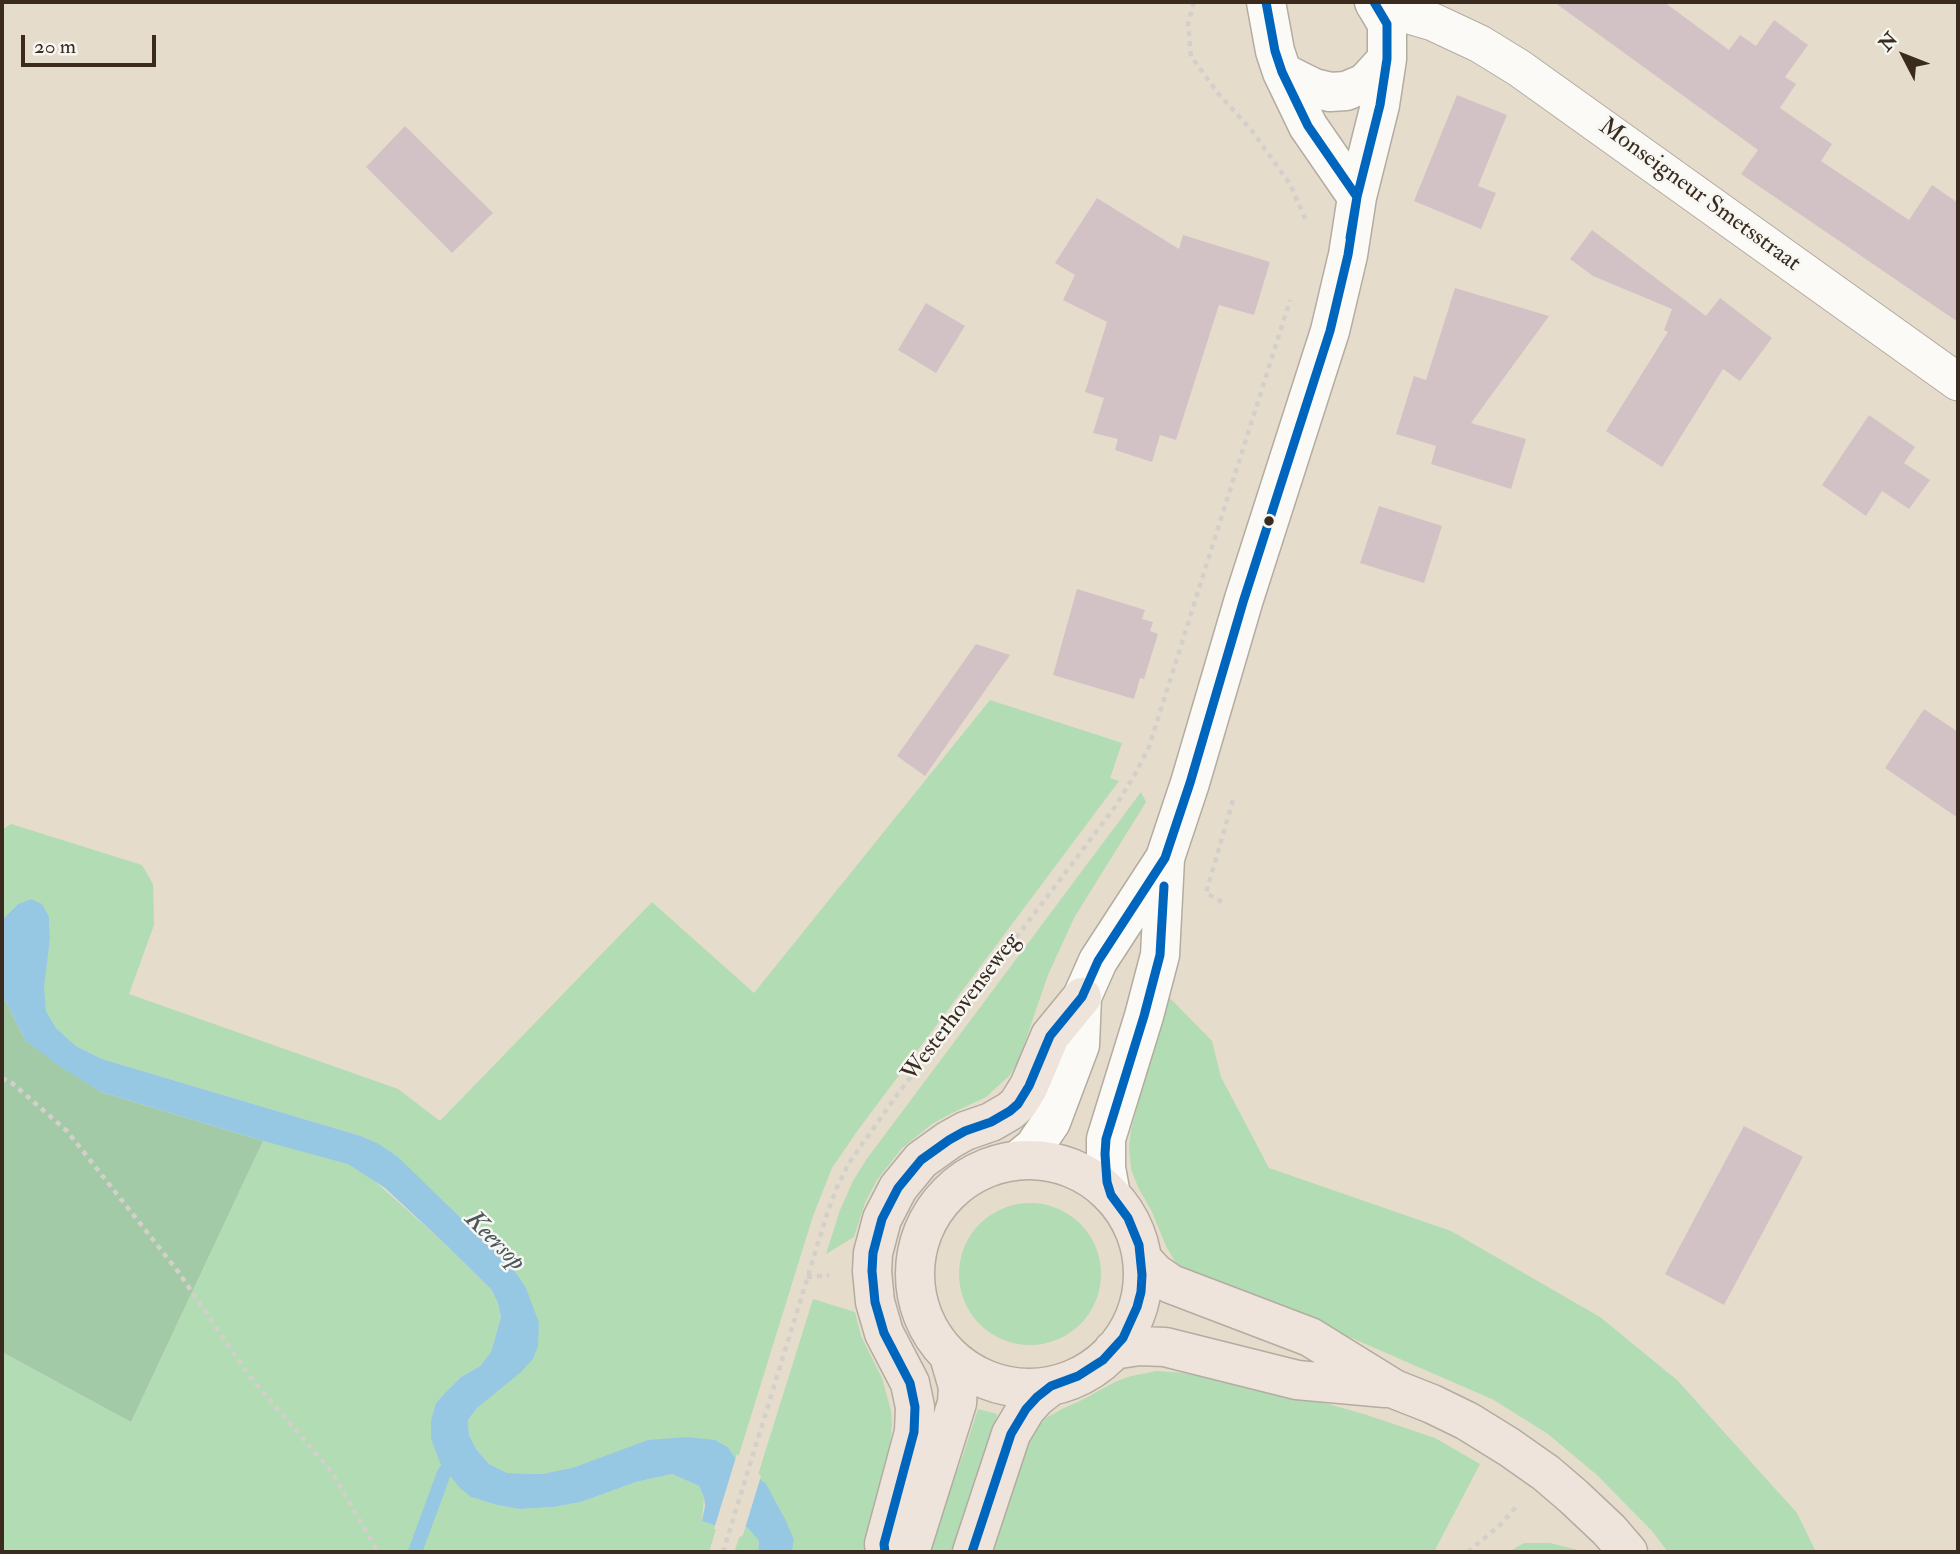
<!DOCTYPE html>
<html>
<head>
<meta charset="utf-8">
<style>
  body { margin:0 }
  #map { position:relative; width:1960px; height:1554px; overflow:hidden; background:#e6dccc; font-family:"IM FELL Double Pica",serif }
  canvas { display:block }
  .frame { position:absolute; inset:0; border:4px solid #3b2a1e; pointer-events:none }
  .north { position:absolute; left:1869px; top:21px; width:70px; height:70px; -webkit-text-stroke:5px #f6f6f2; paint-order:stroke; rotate:312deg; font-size:19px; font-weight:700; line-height:28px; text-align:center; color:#3b2a1e }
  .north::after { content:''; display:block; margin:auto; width:24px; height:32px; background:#3b2a1e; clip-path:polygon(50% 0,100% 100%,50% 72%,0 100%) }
  .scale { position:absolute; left:21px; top:35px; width:135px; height:32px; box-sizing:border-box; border:4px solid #3b2a1e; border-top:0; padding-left:9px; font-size:21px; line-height:24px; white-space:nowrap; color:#3b2a1e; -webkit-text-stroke:5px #f6f6f2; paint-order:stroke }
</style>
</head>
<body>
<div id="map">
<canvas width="1960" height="1554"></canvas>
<div class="frame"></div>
<div class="north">N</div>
<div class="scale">20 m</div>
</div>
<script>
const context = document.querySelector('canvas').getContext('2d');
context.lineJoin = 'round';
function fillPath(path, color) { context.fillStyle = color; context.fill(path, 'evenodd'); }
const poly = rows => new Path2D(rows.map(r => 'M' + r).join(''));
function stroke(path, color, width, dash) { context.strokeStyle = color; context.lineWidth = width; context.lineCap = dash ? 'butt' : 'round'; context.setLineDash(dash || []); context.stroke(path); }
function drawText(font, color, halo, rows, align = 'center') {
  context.font = font + ' "IM FELL Double Pica",serif'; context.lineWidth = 5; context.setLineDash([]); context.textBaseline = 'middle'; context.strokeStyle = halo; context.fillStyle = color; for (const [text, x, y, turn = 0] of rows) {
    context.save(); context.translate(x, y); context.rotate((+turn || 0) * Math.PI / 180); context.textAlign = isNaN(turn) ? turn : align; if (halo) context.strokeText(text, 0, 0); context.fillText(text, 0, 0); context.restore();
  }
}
fillPath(poly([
  [990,700,1122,743,1110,778,1119,781,858,1130,832,1168,813,1216,737,1461,728,1447,715,1440,611,1455,575,1467,542,1474,507,1473,489,1464,476,1449,469,1435,468,1420,477,1408,497,1390,538,1345,399,1158,379,1144,361,1136,102,1059,76,1046,56,1028,46,1011,43,987,50,939,49,917,31,899,18,904,2,920,2,830,11,824,142,865,153,884,154,925,129,994,398,1089,440,1121,652,902,754,993],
  [1141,792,1146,802,1074,918,1048,975,1018,1062,1009,1076,986,1097,950,1114,932,1124,902,1148,877,1180,865,1203,854,1237,826,1254,840,1210,853,1181,866,1160],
  [1167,995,1212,1041,1221,1077,1269,1168,1451,1231,1600,1317,1677,1380,1797,1513,1816,1552,1668,1552,1652,1531,1597,1475,1548,1434,1494,1400,1331,1329,1332,1327,1206,1284,1182,1269,1174,1260,1166,1246,1152,1212,1138,1187,1131,1169,1129,1147,1131,1130],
  [263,1141,348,1163,369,1176,444,1243,491,1289,498,1303,501,1317,491,1352,480,1366,461,1377,436,1403,471,1497,497,1505,519,1509,554,1507,581,1502,636,1482,672,1474,699,1486,704,1497,702,1521,717,1526,709,1552,2,1552,2,1352,131,1422],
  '959 1274a71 71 0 1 1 142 0a71 71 0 1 1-142 0Z',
  [813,1299,855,1312,861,1336,882,1378,891,1411,892,1424,890,1449,863,1552,792,1552,794,1540,757,1478],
  [1157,1371,1184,1373,1309,1401,1311,1399,1367,1415,1435,1438,1480,1464,1434,1552,989,1552,1031,1433,1046,1418,1064,1408,1080,1401,1115,1382,1131,1376],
  [978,1409,997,1414,997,1416,955,1552,927,1552,963,1455],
  [743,1527,747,1527,759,1541,758,1552,734,1552],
  [1524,1543,1550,1543,1578,1550,1581,1552,1508,1552]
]), '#b2dcb3');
fillPath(poly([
  [2,999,6,1002,25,1040,101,1092,263,1141,131,1422,2,1352]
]), '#a3caa6');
fillPath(poly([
  [31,899,42,904,49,917,50,939,44,987,46,1011,56,1028,76,1046,102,1059,361,1136,379,1144,398,1157,514,1270,526,1288,539,1323,538,1346,533,1359,521,1372,477,1408,468,1420,469,1435,476,1449,489,1464,507,1473,542,1474,575,1467,648,1440,687,1437,715,1440,728,1447,737,1461,766,1484,786,1521,794,1540,792,1552,758,1552,759,1541,747,1527,743,1527,740,1534,702,1521,705,1506,704,1497,699,1486,672,1474,636,1482,581,1502,554,1507,519,1509,497,1505,471,1497,460,1488,440,1463,431,1438,431,1421,436,1403,446,1392,461,1377,480,1366,491,1352,501,1317,498,1303,491,1289,444,1243,385,1188,348,1164,263,1141,101,1092,56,1064,25,1040,6,1002,2,999,2,920,18,904]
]), '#96c8e3');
fillPath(poly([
  [737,1454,761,1476,743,1535,740,1537,714,1529]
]), '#e6dccc');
stroke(poly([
  [415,1552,444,1473,455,1459]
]), '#96c8e3', 14);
fillPath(poly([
  [1554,2,1664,2,1729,50,1740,35,1756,46,1774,20,1808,45,1785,77,1796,84,1780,108,1832,144,1821,161,1909,220,1932,185,1958,203,1958,322,1741,174,1758,150],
  [1457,95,1507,115,1478,186,1496,193,1481,229,1414,201],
  [405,126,493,213,452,253,366,167],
  [1097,198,1179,249,1183,235,1270,262,1254,315,1219,305,1176,440,1160,435,1152,462,1115,450,1118,439,1093,433,1104,398,1085,392,1107,322,1063,300,1075,275,1055,263],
  [1592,230,1706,316,1720,298,1772,338,1740,381,1723,369,1662,467,1606,431,1668,332,1664,330,1672,309,1593,276,1570,259],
  [1455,288,1549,316,1471,423,1526,439,1511,489,1431,464,1436,446,1396,434,1414,376,1426,380],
  [926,303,965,326,936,373,898,350],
  [1869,415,1915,447,1904,463,1930,480,1909,509,1882,491,1866,516,1822,485],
  [1379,506,1442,526,1424,583,1360,563],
  [1077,589,1145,610,1142,619,1153,622,1150,631,1158,634,1144,679,1140,678,1134,699,1053,675],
  [976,644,1010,655,925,776,897,756],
  [1924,709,1958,732,1958,818,1885,768],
  [1744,1126,1803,1157,1724,1305,1665,1274]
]), '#d3c2c5');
const minor = poly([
  [1375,5,1433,22,1480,44,1519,68,1958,382]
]);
const tertiary = poly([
  [1266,2,1275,51,1282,72,1308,126,1357,197],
  [1282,72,1314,88,1330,92,1346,91,1365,83,1387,59],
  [1018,1160,1034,1147,1051,1122,1080,1045,1082,997,1098,961,1165,858,1190,783,1244,599,1330,331,1348,255,1357,197,1380,105,1387,59,1387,24,1374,2],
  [1111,1195,1106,1168,1106,1139,1144,1016,1160,955,1165,859]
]);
const primary = poly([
  '915 1274a114 114 0 1 1 228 0a114 114 0 1 1-228 0Z',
  [1142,1259,1155,1273,1171,1284,1310,1337,1394,1389,1432,1404,1467,1421,1509,1447,1546,1473,1574,1497,1609,1530,1628,1552],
  [1113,1350,1139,1346,1165,1347,1297,1380,1385,1388],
  [885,1552,884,1544,914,1432,915,1407,910,1383,884,1333,875,1302,872,1271,873,1253,882,1219,898,1188,921,1160,949,1140,965,1131,991,1122,1010,1111,1018,1104,1029,1086,1050,1036,1082,997],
  [910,1552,957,1403,958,1387,949,1356],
  [972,1552,1011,1434,1026,1409,1037,1397,1051,1386]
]);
stroke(minor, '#b3aca0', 39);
stroke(tertiary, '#b3aca0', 41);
stroke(primary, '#b3aca0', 41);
stroke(poly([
  [1194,2,1188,24,1191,56,1217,92,1252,131,1290,184,1307,223],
  [1222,902,1206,893,1233,800],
  [2,1078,12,1083,67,1131,177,1270,250,1377,331,1471,378,1552],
  [807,1277,829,1275],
  [723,1552,827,1214,837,1187,849,1163,894,1099,1115,807,1134,776,1149,747,1290,300],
  [1468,1552,1500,1525,1518,1505]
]), '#d3d0cb', 4.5, [5, 5]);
stroke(minor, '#fbfaf7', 37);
stroke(tertiary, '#fbfaf7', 38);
stroke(primary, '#eee4dc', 38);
stroke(poly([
  [1266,2,1275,51,1282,72,1308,126,1357,197,1350,238],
  [885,1552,884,1544,914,1432,915,1407,910,1383,884,1333,875,1302,872,1271,873,1253,882,1219,898,1188,921,1160,949,1140,965,1131,991,1122,1010,1111,1018,1104,1029,1086,1050,1036,1082,997,1098,961,1165,858,1190,783,1244,599,1330,331,1348,255,1357,197,1380,105,1387,59,1387,24,1374,2],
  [972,1552,1011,1434,1026,1409,1037,1397,1051,1386,1078,1376,1103,1360,1123,1338,1137,1307,1141,1292,1142,1275,1139,1245,1128,1218,1111,1195,1107,1182,1105,1154,1106,1139,1144,1016,1160,955,1164,886]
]), '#0065bd', 9);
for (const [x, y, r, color] of [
  [1269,521,6,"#3b2a1e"]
]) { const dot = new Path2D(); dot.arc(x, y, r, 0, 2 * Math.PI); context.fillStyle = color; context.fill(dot); stroke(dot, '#f6f6f2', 2.5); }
drawText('24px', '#3b2a1e', '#f6f6f2', [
  ["Monseigneur Smetsstraat",1699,196,36],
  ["Westerhovenseweg",962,1008,-53]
]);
drawText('italic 26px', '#4c575c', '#f6f6f2', [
  ["Keersop",494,1242,45]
]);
</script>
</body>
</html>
